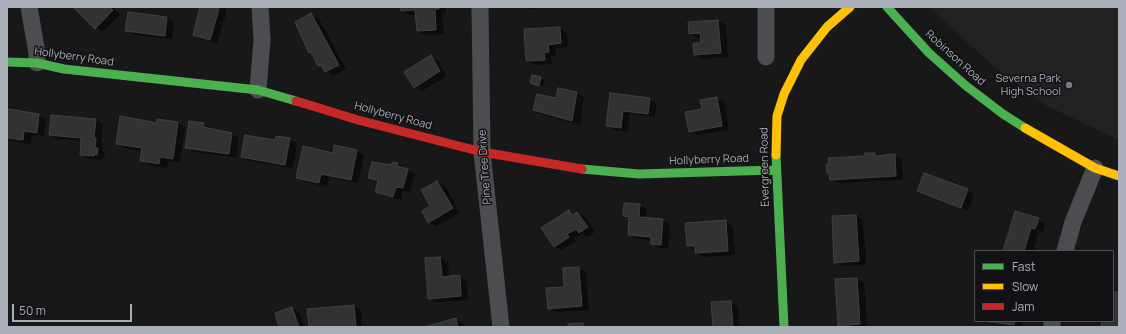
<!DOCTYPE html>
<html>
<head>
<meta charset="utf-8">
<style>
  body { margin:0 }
  #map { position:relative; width:1126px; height:334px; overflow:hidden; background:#181818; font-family:Manrope,sans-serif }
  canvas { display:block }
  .frame { position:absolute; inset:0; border:8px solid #a9aeb8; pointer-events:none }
  .legend { position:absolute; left:974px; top:250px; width:140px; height:72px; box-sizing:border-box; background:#121214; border:1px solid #4e5056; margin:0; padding:5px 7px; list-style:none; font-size:12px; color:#a9aeb8 }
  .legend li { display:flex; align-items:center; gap:8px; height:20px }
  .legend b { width:20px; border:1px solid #4e5056 }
  .scale { position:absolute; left:12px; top:304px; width:120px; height:18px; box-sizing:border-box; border:2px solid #a9aeb8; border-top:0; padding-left:5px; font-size:12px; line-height:14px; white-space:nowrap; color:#a9aeb8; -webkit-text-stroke:3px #121214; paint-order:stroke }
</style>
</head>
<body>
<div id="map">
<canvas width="1126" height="334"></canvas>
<div class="frame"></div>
<ul class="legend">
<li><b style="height:5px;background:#4caf50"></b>Fast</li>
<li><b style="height:5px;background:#ffc107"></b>Slow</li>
<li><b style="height:5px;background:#c62828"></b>Jam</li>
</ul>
<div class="scale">50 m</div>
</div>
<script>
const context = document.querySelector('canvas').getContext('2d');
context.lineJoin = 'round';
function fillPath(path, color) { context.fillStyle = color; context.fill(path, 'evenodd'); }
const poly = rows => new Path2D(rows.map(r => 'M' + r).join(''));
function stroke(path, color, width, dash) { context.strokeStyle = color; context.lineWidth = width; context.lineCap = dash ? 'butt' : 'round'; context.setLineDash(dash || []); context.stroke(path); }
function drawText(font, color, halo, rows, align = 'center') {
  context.font = font + ' Manrope,sans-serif'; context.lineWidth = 3; context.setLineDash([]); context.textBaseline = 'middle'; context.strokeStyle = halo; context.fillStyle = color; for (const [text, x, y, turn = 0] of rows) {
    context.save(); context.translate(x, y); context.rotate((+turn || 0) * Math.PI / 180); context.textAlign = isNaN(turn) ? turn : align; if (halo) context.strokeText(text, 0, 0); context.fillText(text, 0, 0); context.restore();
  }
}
fillPath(poly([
  [929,7,1119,7,1119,140,1047,106,991,64]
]), '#222223');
fillPath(poly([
  [74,7,113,7,120,15,103,32,96,28],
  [201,7,226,7,225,13,226,14,217,43,201,39,194,35],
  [401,7,446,7,446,13,442,13,444,34,425,35,418,31,417,15,409,15,402,11],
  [527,7,558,7,531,9],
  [311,14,319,19,346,69,333,76,319,65,313,54,310,52],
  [167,18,174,22,172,39,134,35,127,30],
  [718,21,726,25,728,57,702,59,695,54,702,44,701,38,697,38,690,34,689,23],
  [560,28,567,33,568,47,555,49,556,56,551,56,552,64,534,65,527,60],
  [431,57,438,61,447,76,422,91,414,87],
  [533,76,544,80,543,87,531,83],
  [576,93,584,97,580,125,541,114,534,110],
  [611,94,649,99,657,103,655,117,630,114,628,132,615,130,607,126],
  [717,98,724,102,729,130,697,135,690,131,703,110],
  [7,113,39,115,46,120,44,136,32,135,30,144,7,140],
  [96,120,103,124,101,142,103,143,102,151,105,153,104,158,102,158,102,160,88,159,81,154,82,141,58,139,50,135],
  [178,123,185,127,180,162,168,161,167,168,149,165,141,161,143,151,125,148,118,144,158,125],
  [203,124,211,128,210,130,232,134,239,138,236,158,194,152,186,147],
  [289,139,297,143,293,168,250,161,242,157],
  [356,151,364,155,358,183,329,177,327,187,305,182,297,177,333,154],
  [874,154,879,156,895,155,902,160,903,180,838,183,831,179,830,174,828,172],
  [382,163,392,166,398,164,415,174,410,192,403,190,401,200,384,195,376,191,379,182,370,177],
  [437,182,445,186,460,213,436,226,429,222],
  [967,190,974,194,968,211,918,191],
  [639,205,647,209,646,219,662,220,670,224,668,249,659,248,652,244,652,240,636,239,629,235,630,219,624,216],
  [569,211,575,214,578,213,585,217,595,232,587,237,582,234,574,239,576,241,562,250,554,246],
  [856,216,863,220,866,265,843,266,835,262],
  [1038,219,1045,224,1043,233,1039,231,1033,251,1004,251],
  [726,221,733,226,735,255,703,257,688,246],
  [440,258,448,262,449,277,459,276,467,281,468,300,437,302,429,298],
  [578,268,586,272,589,310,556,312,549,308],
  [857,279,864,283,867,327,842,327,839,325],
  [730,302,738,306,739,327,714,327],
  [354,306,361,310,362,327,310,327],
  [292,308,300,313,304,327,281,327],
  [456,320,463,324,464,327,428,327],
  [982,321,1022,321,1022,327,988,324]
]), '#0007');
const building = poly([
  [73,7,109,7,113,10,95,29,73,7],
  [200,7,218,7,219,9,210,40,193,35,200,7],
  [400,7,439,7,439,9,435,9,436,30,417,31,415,10,401,11,400,7],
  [128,12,167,17,165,36,125,31,128,12],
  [311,13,339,65,325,72,321,65,318,66,311,52,309,53,295,22,311,13],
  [718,20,721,53,694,55,693,43,701,43,700,33,689,34,688,22,718,20],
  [560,27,561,43,548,45,549,52,544,53,545,60,526,61,524,29,560,27],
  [431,55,440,71,414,88,404,72,431,55],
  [532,75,541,77,539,86,530,83,532,75],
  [558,88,577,92,572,121,533,110,537,94,556,98,558,88],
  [610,93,650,98,648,114,623,111,621,128,606,126,610,93],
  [717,97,722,126,689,132,685,112,702,109,700,100,717,97],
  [9,109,39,114,37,133,24,131,23,140,7,138,7,112,9,109],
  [51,115,96,119,94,137,96,138,95,148,98,148,97,155,95,154,94,156,80,155,81,138,49,135,51,115],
  [120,116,157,123,157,119,178,122,173,159,160,157,159,164,140,161,142,148,116,144,120,116],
  [189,121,204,123,203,127,232,133,229,154,185,148,189,121],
  [245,135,275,140,276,136,290,138,285,165,241,157,245,135],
  [334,145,357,150,351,180,321,174,319,183,296,178,303,146,333,153,334,145],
  [865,153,875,153,875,156,895,154,896,176,830,180,829,173,827,173,826,164,829,164,828,158,865,156,865,153],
  [372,162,392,165,392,162,398,163,397,166,408,169,403,188,396,187,393,197,375,192,378,180,368,178,372,162],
  [924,173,968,189,961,208,917,191,924,173],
  [437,181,453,208,428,223,422,211,430,206,421,190,437,181],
  [624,203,640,204,639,217,663,219,661,245,651,244,651,237,628,235,629,217,623,216,624,203],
  [569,210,572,215,577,212,588,227,579,233,576,229,567,234,569,237,554,247,541,228,569,210],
  [1015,211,1039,218,1035,229,1031,228,1024,251,1003,251,1015,211],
  [856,215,859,261,834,263,832,216,856,215],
  [726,220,728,251,695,253,695,246,687,246,685,223,726,220],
  [440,257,442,277,460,275,461,296,428,299,425,258,440,257],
  [579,267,582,306,548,309,546,288,564,287,563,268,579,267],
  [857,278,860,324,838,326,835,279,857,278],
  [1113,292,1119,292,1119,327,1101,327,1102,321,1113,321,1113,292],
  [731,301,733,327,713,327,711,302,731,301],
  [354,305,356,327,309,327,307,309,354,305],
  [292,307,299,327,279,327,275,313,292,307],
  [456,318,458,327,424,327,456,318],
  [981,321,1015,321,1014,325,981,321],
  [583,323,583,327,568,327,568,324,583,323]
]);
fillPath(building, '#323233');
stroke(building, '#404144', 1);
stroke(poly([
  [29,7,37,53,37,63],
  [480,7,482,152,501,327],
  [766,7,766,57],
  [258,90,262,40,260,7],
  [1065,251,1073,222,1095,168],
  [1052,327,1052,321]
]), '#4c4d50', 17);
stroke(poly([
  [887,7,929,53,965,85,1003,114,1025,128],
  [7,62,37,63,64,69,258,90,296,101],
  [776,155,784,327],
  [582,169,639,174,775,170]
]), '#4caf50', 9);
stroke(poly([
  [1025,128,1095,168,1119,176],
  [776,155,777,116,784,94,801,60,827,27,850,7]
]), '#ffc107', 9);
stroke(poly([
  [296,101,358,120,482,152,582,169]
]), '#c62828', 9);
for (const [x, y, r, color] of [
  [1069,85,4,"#767a80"]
]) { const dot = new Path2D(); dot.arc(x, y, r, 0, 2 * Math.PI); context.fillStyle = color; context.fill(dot); stroke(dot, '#121214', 1.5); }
drawText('11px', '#a9aeb8', '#121214', [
  ["Hollyberry Road",74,57,8],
  ["Robinson Road",955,58,42],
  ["Hollyberry Road",393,116,15],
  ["Hollyberry Road",709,160,-2],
  ["Pine Tree Drive",485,167,-94],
  ["Evergreen Road",765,167,-91]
]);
drawText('11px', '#a9aeb8', '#121214', [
  ["Severna Park",1061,79],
  ["High School",1061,92]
], 'right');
</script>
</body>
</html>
